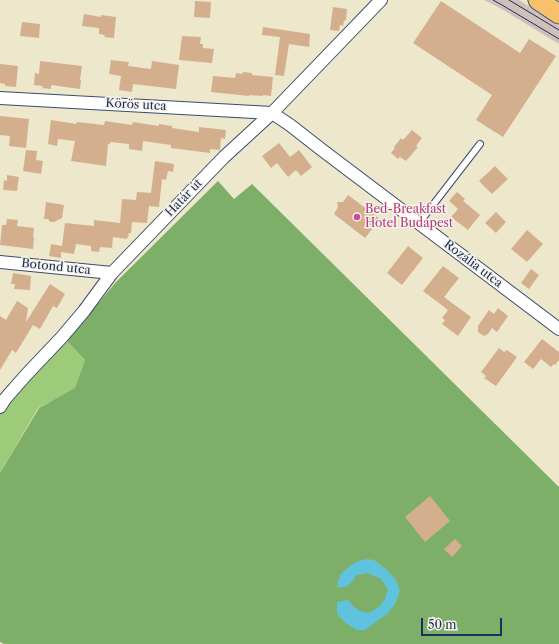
<!DOCTYPE html>
<html>
<head>
<meta charset="utf-8">
<style>
  body { margin:0 }
  #map { position:relative; width:559px; height:644px; overflow:hidden; background:#ede7cc; font-family:"Libre Caslon Text",serif }
  canvas { display:block }
  .scale { position:absolute; left:421px; top:618px; width:81px; height:18px; box-sizing:border-box; border:2px solid #1b2f5e; border-top:0; padding-left:5px; font-size:12px; line-height:14px; white-space:nowrap; color:#1b2f5e; -webkit-text-stroke:3px #f7f3e8; paint-order:stroke }
</style>
</head>
<body>
<div id="map">
<canvas width="559" height="644"></canvas>
<div class="scale">50 m</div>
</div>
<script>
const context = document.querySelector('canvas').getContext('2d');
context.lineJoin = 'round';
function fillPath(path, color) { context.fillStyle = color; context.fill(path, 'evenodd'); }
const poly = rows => new Path2D(rows.map(r => 'M' + r).join(''));
function stroke(path, color, width, dash) { context.strokeStyle = color; context.lineWidth = width; context.lineCap = dash ? 'butt' : 'round'; context.setLineDash(dash || []); context.stroke(path); }
function drawText(font, color, halo, rows, align = 'center') {
  context.font = font + ' "Libre Caslon Text",serif'; context.lineWidth = 3; context.setLineDash([]); context.textBaseline = 'middle'; context.strokeStyle = halo; context.fillStyle = color; for (const [text, x, y, turn = 0] of rows) {
    context.save(); context.translate(x, y); context.rotate((+turn || 0) * Math.PI / 180); context.textAlign = isNaN(turn) ? turn : align; if (halo) context.strokeText(text, 0, 0); context.fillText(text, 0, 0); context.restore();
  }
}
fillPath(poly([
  [484,0,519,0,559,26,559,44,500,8]
]), '#d0c0bc');
fillPath(poly([
  [67,341,85,360,75,389,38,408,0,473,0,408]
]), '#9ecb79');
fillPath(poly([
  [218,181,234,199,252,184,559,487,559,644,4,644,0,642,0,473,39,408,75,388,85,360,67,341,116,282]
]), '#7eaf69');
fillPath(poly([
  [366,559,374,560,386,569,396,580,400,591,395,604,388,613,365,630,357,630,346,623,337,614,337,602,348,600,354,607,360,611,369,613,380,606,385,599,388,590,381,579,368,573,356,575,352,582,346,587,337,587,340,575,345,570,356,562]
]), '#60c3de');
fillPath(poly([
  [195,1,211,2,210,18,194,17],
  [441,1,520,53,529,39,556,56,503,137,476,120,492,95,413,43],
  [333,7,347,9,346,21,344,20,343,26,340,25,339,31,330,30],
  [84,14,101,17,101,15,116,17,114,38,104,37,105,35,99,34,99,28,82,26],
  [22,22,40,24,39,38,20,36],
  [263,27,310,34,309,47,289,44,284,76,275,75,280,37,262,35],
  [182,36,201,37,200,44,203,44,203,48,214,49,212,63,179,60],
  [111,60,129,62,128,66,151,69,152,61,179,65,176,89,133,84,132,92,119,90,121,76,109,74],
  [40,61,82,66,80,80,81,80,80,89,51,85,51,89,42,88,43,86,34,85,35,73,39,74],
  [0,64,18,66,16,87,5,86,5,84,0,83],
  [243,72,252,73,252,75,273,77,271,96,263,95,263,96,249,95,249,96,211,92,213,76,235,78,236,73,242,74],
  [0,116,29,119,26,148,9,146,10,136,0,135],
  [51,120,76,124,77,122,104,125,105,121,132,125,133,122,159,126,159,124,172,126,172,128,199,132,199,127,226,130,225,139,221,138,220,150,210,149,210,153,171,148,171,145,143,141,142,151,129,149,129,144,110,142,110,144,108,144,106,166,71,161,75,141,58,139,57,146,48,144],
  [412,130,422,138,416,146,418,147,406,161,400,157,398,159,391,153,395,148,394,147,401,138,403,140],
  [279,143,290,157,299,150,312,167,301,176,296,170,288,177,277,163,271,168,262,156],
  [26,150,37,151,36,160,43,161,41,174,23,171],
  [155,161,174,164,173,172,168,171,166,180,162,179,159,207,149,206,147,223,132,222,131,233,129,233,128,238,127,237,127,239,113,237,112,248,100,247,99,252,91,251,91,246,76,244,74,254,61,252,61,258,49,256,51,244,62,246,65,223,94,226,94,220,120,223,122,199,136,200,137,192,151,193],
  [495,166,508,179,492,194,479,181],
  [7,175,19,177,17,191,3,190,4,180,7,181],
  [457,192,465,199,463,201,480,215,468,230,451,217,458,209,449,201],
  [348,195,380,219,365,238,334,214,338,207,337,202,343,202],
  [46,202,64,205,62,218,54,222,50,222,48,219,44,219],
  [496,212,506,222,496,233,485,223],
  [7,219,18,220,17,226,34,228,33,237,34,237,33,249,0,245,2,225,6,225],
  [527,230,543,244,527,262,511,249],
  [408,246,423,258,402,285,387,273],
  [443,266,459,278,444,297,471,317,458,336,442,324,445,320,442,318,448,310,423,291],
  [531,269,539,275,529,289,521,283],
  [13,273,31,276,30,290,14,289,15,284,11,284],
  [50,284,65,294,57,308,53,306,40,329,33,325,16,353,12,350,0,370,0,316,6,320,17,301,28,308,26,322],
  [498,308,508,316,497,332,492,328,488,334,484,336,478,332,478,326,489,310,494,314],
  [542,339,559,352,559,360,555,365,554,364,551,367,541,359,533,369,524,362],
  [499,348,504,352,507,350,517,357,496,386,484,378,486,376,481,372],
  [430,496,450,521,425,542,405,517],
  [455,539,462,546,452,557,444,549]
]), '#d4af8e');
const service = poly([
  [419,223,480,144]
]);
const minor = poly([
  [0,98,272,113],
  [272,113,290,125,322,150,559,329],
  [0,262,112,273],
  [0,407,5,399,26,375,62,337,84,311,112,273,224,157,272,113,381,0]
]);
const primary = poly([
  [538,0,559,14]
]);
stroke(service, '#3a4b6e', 8);
stroke(minor, '#3a4b6e', 14);
stroke(primary, '#3a4b6e', 21);
stroke(service, '#fff', 6);
stroke(minor, '#fff', 12);
stroke(primary, '#f7c06b', 19);
stroke(poly([
  [493,0,502,5,559,39],
  [509,0,559,30]
]), '#1b2f5e', 1);
for (const [x, y, r, color] of [
  [357,217,4,"#d1479c"]
]) { const dot = new Path2D(); dot.arc(x, y, r, 0, 2 * Math.PI); context.fillStyle = color; context.fill(dot); stroke(dot, '#f7f3e8', 1.5); }
drawText('12px', '#1b2f5e', '#f7f3e8', [
  ["Körös utca",136,105,3],
  ["Határ út",184,198,-46],
  ["Rozália utca",473,264,37],
  ["Botond utca",56,267,6]
]);
drawText('12px', '#b23c85', '#f7f3e8', [
  ["Bed-Breakfast",365,210],
  ["Hotel Budapest",365,224]
], 'left');
</script>
</body>
</html>
